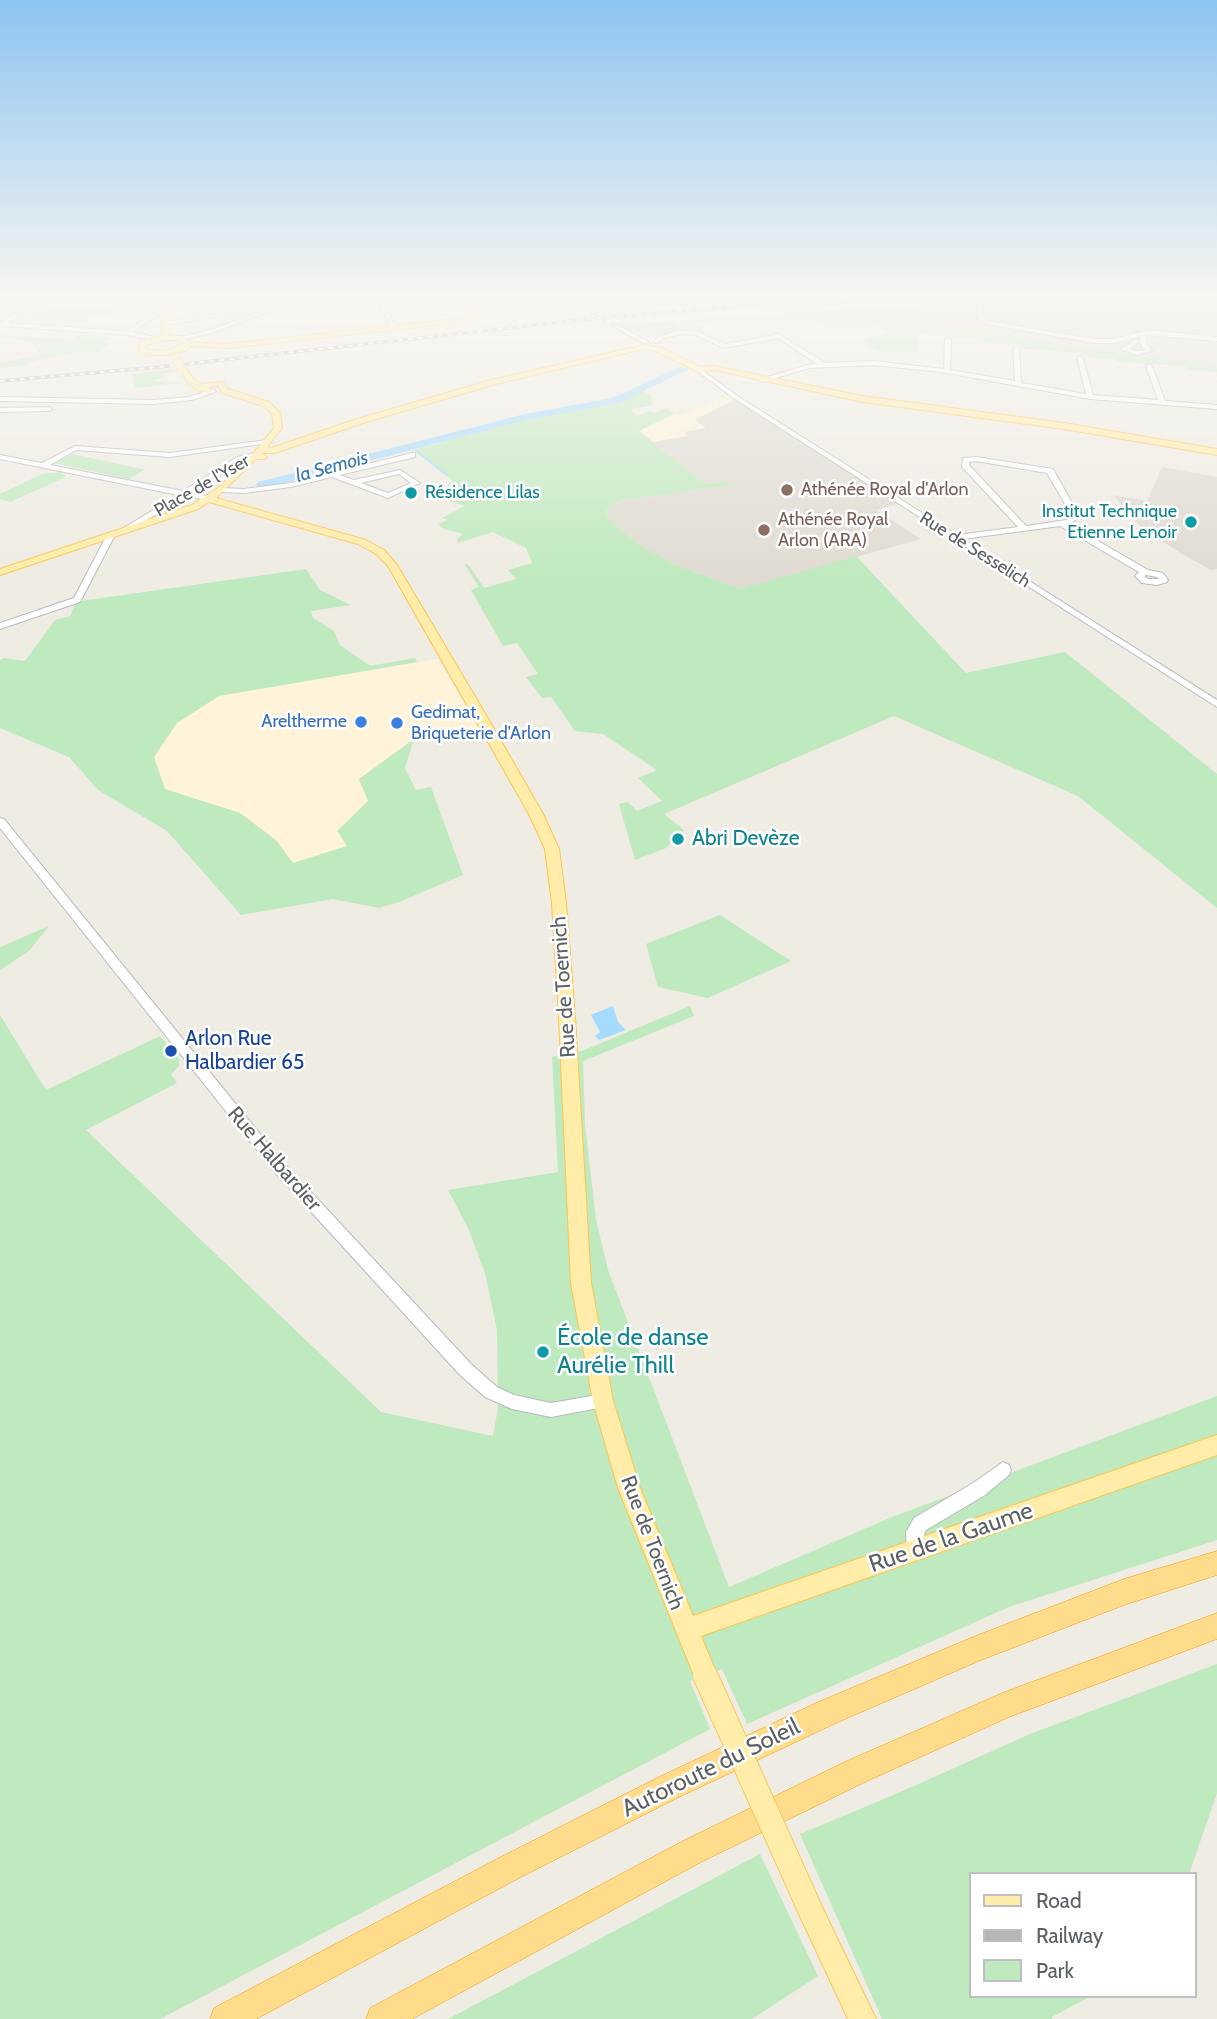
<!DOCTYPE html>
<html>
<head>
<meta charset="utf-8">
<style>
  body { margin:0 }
  #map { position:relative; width:1217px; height:2019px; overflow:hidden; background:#efece3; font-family:Cabin,sans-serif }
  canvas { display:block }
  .legend { position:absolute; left:969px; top:1872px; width:228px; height:126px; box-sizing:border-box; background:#fff; border:2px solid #bdbfc1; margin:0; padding:9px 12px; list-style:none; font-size:21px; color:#5b6065 }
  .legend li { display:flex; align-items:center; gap:14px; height:35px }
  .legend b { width:35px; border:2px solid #bdbfc1 }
</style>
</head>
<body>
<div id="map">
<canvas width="1217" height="2019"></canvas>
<ul class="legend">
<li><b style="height:9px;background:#ffeda9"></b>Road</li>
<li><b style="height:9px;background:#b5b6b6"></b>Railway</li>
<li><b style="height:19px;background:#bfe9be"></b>Park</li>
</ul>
</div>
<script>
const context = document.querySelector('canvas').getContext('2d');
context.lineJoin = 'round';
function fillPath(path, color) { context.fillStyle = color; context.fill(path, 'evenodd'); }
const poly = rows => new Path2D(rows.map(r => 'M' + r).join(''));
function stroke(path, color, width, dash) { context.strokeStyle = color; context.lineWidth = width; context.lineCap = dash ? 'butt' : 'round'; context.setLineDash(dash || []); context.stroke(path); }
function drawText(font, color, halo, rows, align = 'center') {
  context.font = font + ' Cabin,sans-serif'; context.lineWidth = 5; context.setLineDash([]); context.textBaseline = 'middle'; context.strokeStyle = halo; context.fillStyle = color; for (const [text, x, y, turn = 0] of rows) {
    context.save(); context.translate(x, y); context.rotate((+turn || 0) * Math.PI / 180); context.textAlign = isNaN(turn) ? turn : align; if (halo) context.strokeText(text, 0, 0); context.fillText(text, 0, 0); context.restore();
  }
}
fillPath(poly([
  [730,394,737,398,695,419,707,428,688,436,653,442,638,430,674,414,678,416],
  [438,659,478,727,414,739,359,779,368,801,338,831,347,846,292,863,276,840,240,813,165,789,154,757,177,723,219,696]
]), '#fff4d9');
fillPath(poly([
  [1012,301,1217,305,1217,367,1036,340,1031,336,1003,336,987,328,857,308]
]), '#e0ded8');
fillPath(poly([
  [737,398,901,503,876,510,921,539,740,589,674,564,640,545,608,519,606,510,618,501,731,485,728,481,706,484,653,442,687,436,684,432,706,428,695,420],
  [1162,467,1217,477,1217,569,1211,570,1182,554,1142,528,1113,495,1147,501]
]), '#dfdbd2');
fillPath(poly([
  [133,299,154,299,143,300,149,305,140,308,118,309,107,315,91,315,84,319,88,320,86,322,30,318,45,309,63,305,100,309,130,300,139,301],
  [857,308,987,328,997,330,995,333,1003,336,1031,336,1036,340,1217,367,1217,372,1187,370,1185,366,1117,362,1115,359,1090,358,1079,353,1024,349,1014,344,984,343,982,340,947,336,917,334,917,353,875,351,862,338,889,334,873,324,845,328,836,323,823,325,819,322,729,320,677,325,679,329,702,326,702,334,683,331,649,338,619,325],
  [79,334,111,337,103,342,113,343,94,353,88,351,34,361,23,366,0,368,0,362,42,355,32,345,37,342,0,338,0,335,71,340],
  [174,369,175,371,163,373,165,378,150,381,182,383,135,388,132,374],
  [641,391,650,394,653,405,631,409,637,416,649,411,656,413,667,408,674,414,639,431,706,484,728,481,732,485,618,501,606,510,608,519,640,545,674,564,740,589,856,556,966,673,1065,652,1217,774,1217,908,1078,796,894,716,664,814,684,830,666,848,635,860,619,804,628,802,637,811,662,801,638,778,657,770,603,734,575,731,551,697,542,698,526,677,538,674,517,643,503,646,471,590,479,587,465,565,468,564,484,588,516,579,508,570,532,563,526,548,493,532,458,543,457,539,463,534,444,529,438,524,447,520,442,518,465,506,435,496,453,481,413,450,520,421,624,399],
  [73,454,142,469,146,469,129,479,53,463],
  [60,472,66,476,64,478,10,502,0,499,0,494,42,474],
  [306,569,320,590,351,605,311,611,313,618,334,631,340,645,370,666,415,658,417,662,219,696,177,723,154,757,165,789,240,813,276,840,293,863,347,846,337,831,368,801,359,779,414,739,405,768,416,790,431,787,463,875,399,902,379,908,333,899,241,915,167,831,98,790,69,757,0,728,0,660,3,658,25,661,55,620,70,616,76,603,81,601],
  [720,915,791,961,708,998,658,987,646,944],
  [49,926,29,951,0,970,0,947],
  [690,1006,694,1016,583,1061,585,1124,596,1220,608,1270,729,1587,892,1517,1217,1396,1217,1540,1009,1607,747,1724,722,1669,690,1681,710,1729,160,2019,0,2019,0,1015,46,1090,160,1036,179,1059,179,1066,171,1074,177,1083,86,1130,381,1412,493,1436,498,1408,497,1330,485,1273,468,1228,448,1190,558,1172,552,1057,582,1051],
  [1217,1664,1217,1793,1189,1874,970,1874,970,1996,1091,1996,1052,2017,1052,2019,882,2019,800,1834,896,1794,1030,1734],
  [760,1854,818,1976,752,2019,448,2019]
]), '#bfe9be');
fillPath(poly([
  [613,1006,618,1022,626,1030,599,1040,595,1036,600,1032,591,1015]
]), '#a4dbff');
stroke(poly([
  [406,448,411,449],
  [416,451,447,475]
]), '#a4dbff', 2);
fillPath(poly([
  [680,367,689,369,619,403,526,420,262,489,256,485,258,482,525,414,612,398,680,367]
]), '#a4dbff');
stroke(poly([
  [594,312,616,326]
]), '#cac9c4', 6, [6, 3.5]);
const minor = poly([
  [39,299,46,299,25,308,26,311,9,323,127,331,154,313,172,309,175,311,158,315,133,332,159,338,157,341,128,335,0,326,0,322,20,310,19,307,39,299],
  [297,299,305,299,209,334,179,340,176,338,206,331,297,299],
  [376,299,382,299,396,328,391,327,376,299],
  [561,299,568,299,592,309,621,299,629,299,596,311,594,314,561,299],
  [977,303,982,304,983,317,988,321,1094,339,1114,339,1145,331,1159,331,1217,337,1217,341,1147,335,1145,343,1152,351,1137,355,1121,349,1135,340,1140,341,1141,336,1114,343,1094,343,986,324,977,318,977,303],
  [1139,342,1145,350,1137,351,1129,349,1139,342],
  [238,306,240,309,225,316,165,325,162,323,224,312,238,306],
  [616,324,649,342,650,343,645,344,614,327,616,324],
  [682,330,699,332,725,344,779,334,825,363,874,361,944,369,945,340,948,338,951,340,950,370,1015,381,1013,349,1016,347,1019,349,1021,383,1086,394,1077,358,1080,356,1083,358,1093,395,1158,400,1146,366,1149,364,1152,366,1165,401,1217,405,1217,409,1090,399,941,372,874,365,809,368,763,382,760,380,761,379,807,365,817,364,778,338,724,348,696,335,682,334,663,338,658,343,653,342,659,336,682,330],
  [699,368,739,397,957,535,1018,527,962,467,963,458,976,457,1053,469,1080,517,1069,524,1148,570,1163,573,1168,580,1167,582,1157,585,1142,583,1135,576,1139,572,1060,526,963,539,1217,700,1217,707,735,399,697,371,699,368],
  [976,461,1047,473,1072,516,1066,520,1026,526,969,465,969,462,976,461],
  [1146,575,1157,577,1159,579,1148,579,1144,576,1146,575],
  [213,389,216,391,215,392,192,400,154,404,0,401,0,397,154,400,189,397,213,389],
  [0,408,49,407,52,409,49,411,0,412,0,408],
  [267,440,269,441,269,443,170,457,76,450,50,465,183,491,237,457,255,453,259,455,243,461,191,493,213,497,213,501,186,496,125,533,122,533,122,529,178,495,0,459,0,455,42,463,75,446,170,453,267,440],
  [412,453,415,453,415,457,340,475,354,480,400,470,420,483,388,498,332,477,291,487,244,493,221,492,217,490,221,488,244,489,291,483,412,453],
  [399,474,411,483,388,493,361,483,399,474],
  [108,533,115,535,80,602,0,629,0,623,74,598,108,533],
  [0,818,4,819,282,1161,472,1365,497,1387,514,1395,551,1403,603,1394,609,1396,611,1401,609,1406,551,1417,512,1409,485,1397,460,1375,272,1169,0,828,0,818],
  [1003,1462,1009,1465,1011,1470,1009,1475,985,1495,926,1530,924,1534,925,1551,922,1557,916,1559,910,1557,907,1551,906,1532,914,1518,973,1483,1003,1462]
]);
const major = poly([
  [179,299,187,299,170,319,169,336,182,336,190,342,228,344,464,318,514,299,524,299,465,322,228,348,190,346,186,351,167,355,149,355,138,352,141,341,162,333,162,319,179,299],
  [164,340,177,340,183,344,167,351,145,349,147,345,164,340],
  [644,345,660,347,700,367,714,366,863,396,1064,423,1217,449,1217,455,1064,429,863,402,714,370,699,372,655,351,644,349,496,384,363,423,275,453,262,453,267,457,265,459,256,459,216,498,366,540,384,550,397,565,486,715,543,814,559,849,566,903,575,1018,591,1283,613,1401,640,1488,693,1616,1217,1435,1217,1455,701,1636,717,1675,713,1683,705,1687,697,1683,618,1488,593,1401,571,1283,559,1018,552,903,545,849,529,814,388,566,376,554,358,544,209,502,198,509,0,575,0,569,192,505,218,488,253,454,274,428,272,414,263,406,222,393,218,386,208,387,213,391,209,393,197,390,189,384,179,368,185,368,195,380,202,384,223,382,228,389,269,402,280,413,282,428,267,447,271,448,357,419,491,380,644,345],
  [813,1903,822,1907,876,2019,848,2019,800,1916,804,1907,813,1903]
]);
const highway = poly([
  [1217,1551,1217,1575,1124,1605,981,1660,836,1723,677,1798,519,1878,256,2019,210,2019,214,2008,499,1858,657,1778,816,1703,978,1635,1124,1579,1217,1551],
  [1217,1613,1217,1639,1009,1717,867,1781,703,1861,412,2019,366,2019,370,2008,683,1841,847,1761,1005,1692,1217,1613]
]);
stroke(minor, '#b6babf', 2);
stroke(major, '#fdc54f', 2);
stroke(highway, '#f39c00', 1);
fillPath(minor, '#fff');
fillPath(major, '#ffeda9');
fillPath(highway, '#ffdc8b');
const rail = poly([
  [1122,299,1217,302],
  [0,381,159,367,608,317,759,305,941,299]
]);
stroke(rail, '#b5b6b6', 3.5);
stroke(rail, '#fff', 2, [5]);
const majorBridgeFar1 = poly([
  [176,358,182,370]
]);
const majorBridge = poly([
  [705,1675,813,1916]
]);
stroke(majorBridgeFar1, '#fdc54f', 9, []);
stroke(majorBridge, '#fdc54f', 26, []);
stroke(majorBridgeFar1, '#ffeda9', 8);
stroke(majorBridge, '#ffeda9', 24);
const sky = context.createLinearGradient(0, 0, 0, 581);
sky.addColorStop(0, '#8dc4f1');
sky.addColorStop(0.51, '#f8f6f2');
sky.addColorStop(1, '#f8f6f200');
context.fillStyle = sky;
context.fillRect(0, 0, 1217, 581);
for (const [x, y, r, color] of [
  [787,490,7,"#8d6e63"],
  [411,493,7,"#0f9aa8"],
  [1191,522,7,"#0f9aa8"],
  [764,530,7,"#8d6e63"],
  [361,722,7,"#3f7fe0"],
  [397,723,7,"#3f7fe0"],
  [678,839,7,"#0f9aa8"],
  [171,1051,7,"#1a4fb4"],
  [543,1352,7,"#0f9aa8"]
]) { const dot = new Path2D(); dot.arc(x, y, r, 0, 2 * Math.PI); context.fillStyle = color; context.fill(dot); stroke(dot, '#fff', 2.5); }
drawText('18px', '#5b6065', '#fff', [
  ["Place de l'Yser",202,486,-30],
  ["Rue de Sesselich",975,550,32]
]);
drawText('18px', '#785e54', '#fff', [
  ["Athénée Royal d'Arlon",801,490],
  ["Athénée Royal",778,520],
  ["Arlon (ARA)",778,541]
], 'left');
drawText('18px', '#0d838f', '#fff', [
  ["Résidence Lilas",425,493],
  ["Institut Technique",1177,512,"right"],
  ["Etienne Lenoir",1177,533,"right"]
], 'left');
drawText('18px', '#366cbe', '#fff', [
  ["Gedimat,",411,713],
  ["Briqueterie d'Arlon",411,734],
  ["Areltherme",347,722,"right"]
], 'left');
drawText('italic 19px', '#3677b1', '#fff', [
  ["la Semois",332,467,-15]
]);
drawText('21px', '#0d838f', '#fff', [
  ["Abri Devèze",692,839]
], 'left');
drawText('21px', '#5b6065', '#fff', [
  ["Rue de Toernich",564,987,-94],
  ["Rue Halbardier",274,1159,49],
  ["Rue de Toernich",652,1543,69]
]);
drawText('21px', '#164399', '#fff', [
  ["Arlon Rue",185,1039],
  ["Halbardier 65",185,1063]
], 'left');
drawText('24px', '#0d838f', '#fff', [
  ["École de danse",557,1338],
  ["Aurélie Thill",557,1366]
], 'left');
drawText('24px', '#5b6065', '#fff', [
  ["Rue de la Gaume",951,1538,-19],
  ["Autoroute du Soleil",711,1768,-26]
]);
</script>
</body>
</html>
